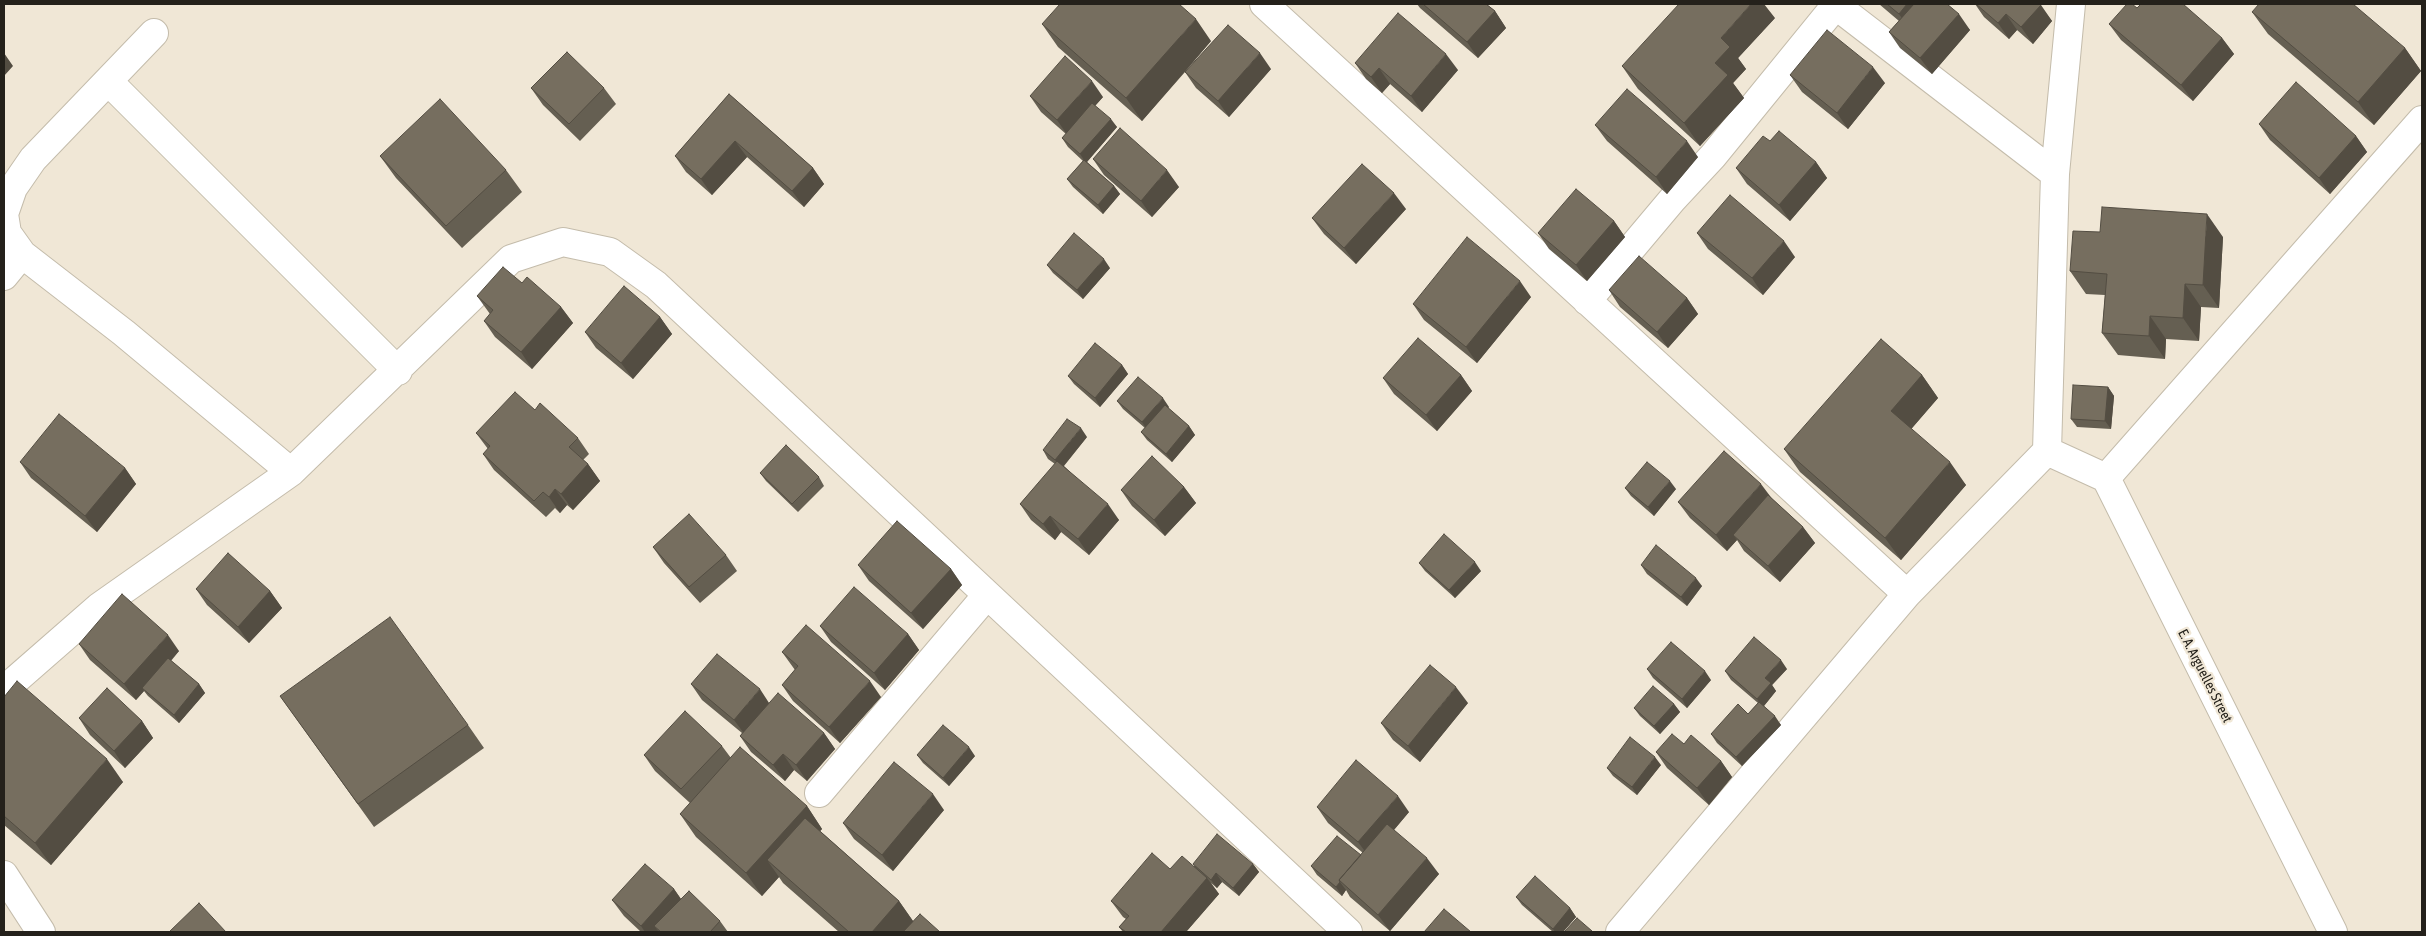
<!DOCTYPE html>
<html>
<head>
<meta charset="utf-8">
<style>
  body { margin:0 }
  #map { position:relative; width:2426px; height:936px; overflow:hidden; background:#f0e7d6; font-family:"Asap Condensed",sans-serif }
  canvas { display:block }
  .frame { position:absolute; inset:0; border:5px solid #24211b; pointer-events:none }
</style>
</head>
<body>
<div id="map">
<canvas width="2426" height="936"></canvas>
<div class="frame"></div>
</div>
<script>
const context = document.querySelector('canvas').getContext('2d');
context.lineJoin = 'round';
const poly = rows => new Path2D(rows.map(r => 'M' + r).join(''));
function stroke(path, color, width, dash) { context.strokeStyle = color; context.lineWidth = width; context.lineCap = dash ? 'butt' : 'round'; context.setLineDash(dash || []); context.stroke(path); }
function fillPath(path, color) { context.fillStyle = color; context.fill(path, 'evenodd'); }
function drawText(font, color, halo, rows, align = 'center') {
  context.font = font + ' "Asap Condensed",sans-serif'; context.lineWidth = 4.5; context.setLineDash([]); context.textBaseline = 'middle'; context.strokeStyle = halo; context.fillStyle = color; for (const [text, x, y, turn = 0] of rows) {
    context.save(); context.translate(x, y); context.rotate((+turn || 0) * Math.PI / 180); context.textAlign = isNaN(turn) ? turn : align; if (halo) context.strokeText(text, 0, 0); context.fillText(text, 0, 0); context.restore();
  }
}
const minor = poly([
  [1264,4,1907,594],
  [1834,4,2055,174],
  [154,33,33,159,13,188,4,214,7,233,22,254,124,333,291,472],
  [108,81,398,371],
  [4,276,22,254],
  [1587,301,1672,200,1713,156,1836,5],
  [2047,451,2106,478,2333,932],
  [2106,478,2422,120],
  [4,690,99,607,291,472,511,259,563,242,610,252,656,285,1348,932],
  [819,793,987,595],
  [4,875,41,932],
  [1620,932,1907,594,2047,451,2055,174,2071,4]
]);
stroke(minor, '#c4bcab', 30);
stroke(minor, '#fff', 28);
fillPath(poly([
  [1417,4,1486,4,1495,11,1506,28,1478,58,1420,8],
  [1879,4,1947,4,1970,30,1932,74,1900,48,1889,32,1899,21],
  [1975,4,2039,4,2052,21,2033,44,2017,30,2009,39,1984,17],
  [2137,8,2222,38,2234,54,2193,101,2121,40,2109,24],
  [2252,12,2405,48,2421,71,2374,125,2268,34],
  [1775,18,1738,58,1746,69,1733,83,1744,98,1700,146,1638,89,1622,66],
  [1042,24,1211,41,1185,72,1271,69,1229,117,1196,88,1185,72,1142,121,1058,47],
  [1355,63,1458,70,1422,112,1390,84,1382,93,1366,79],
  [1790,75,1885,83,1848,129,1802,92],
  [531,88,604,88,616,104,580,141,543,105],
  [729,94,813,168,824,184,804,207,747,157,712,195,686,172,675,156],
  [1030,96,1103,97,1095,106,1117,127,1087,162,1114,186,1120,194,1103,214,1073,187,1067,179,1083,161,1068,147,1062,138,1066,134,1041,112],
  [2259,124,2356,136,2367,152,2330,194,2270,140],
  [1595,125,1698,157,1667,194,1607,141],
  [1770,141,1816,162,1827,178,1790,221,1747,184,1736,168],
  [380,156,506,170,522,192,462,248,396,178],
  [1093,159,1179,187,1152,217,1104,175],
  [1406,209,1356,264,1324,234,1312,218],
  [1614,221,1625,237,1587,281,1549,249,1538,233],
  [2100,232,2223,237,2219,308,2201,307,2199,341,2166,339,2165,359,2118,355,2102,333,2105,295,2086,294,2070,271],
  [1697,233,1795,257,1763,295,1708,249],
  [1047,265,1110,268,1083,299,1053,273],
  [522,283,561,307,573,323,532,369,495,337,484,321,490,314,477,296],
  [1609,290,1687,298,1698,314,1668,348,1620,307],
  [1531,297,1477,363,1424,320,1413,304],
  [660,317,672,334,633,379,596,348,585,332],
  [1122,365,1128,374,1100,407,1074,384,1068,376],
  [1461,375,1472,391,1437,431,1394,394,1383,378],
  [1922,375,1938,398,1911,429,1966,485,1901,560,1800,472,1784,449],
  [2108,387,2114,396,2111,429,2077,427,2071,419],
  [1117,401,1169,407,1168,408,1189,426,1195,435,1172,462,1147,440,1141,432,1145,428,1123,409],
  [535,410,578,438,589,454,583,460,588,464,600,481,573,510,567,505,560,513,555,508,546,517,494,470,483,454,488,449,476,433],
  [1087,437,1064,466,1119,520,1089,555,1061,532,1055,540,1031,520,1020,504,1055,464,1048,459,1043,450],
  [20,462,125,468,136,484,97,532,31,478],
  [760,473,819,477,824,486,798,512,766,481],
  [1184,487,1196,503,1165,536,1132,506,1121,490],
  [1625,488,1676,489,1654,516,1631,496],
  [1771,498,1803,527,1815,543,1780,582,1744,551,1737,540,1727,551,1690,518,1678,502],
  [653,547,726,555,737,571,700,603,664,563],
  [1419,563,1481,571,1455,598,1425,571],
  [858,565,951,569,962,585,923,629,869,581],
  [1641,565,1702,586,1687,606,1647,574],
  [196,589,270,591,282,608,249,643,207,605],
  [820,626,908,634,919,650,885,690,831,642],
  [79,644,179,651,171,661,199,684,205,693,179,723,148,696,144,691,136,700,90,660],
  [782,652,881,697,840,743,793,701,782,685,795,670],
  [1647,669,1711,680,1687,708,1653,678],
  [1787,669,1772,685,1776,691,1764,706,1781,725,1742,766,1717,743,1711,734,1748,714,1758,703,1731,680,1725,671],
  [691,684,824,733,835,749,807,781,794,770,785,781,751,752,740,736,742,733,702,700],
  [280,696,468,725,484,748,374,827],
  [4,697,123,782,51,865,4,825],
  [1468,703,1420,762,1393,740,1381,723],
  [1674,704,1680,712,1660,734,1640,716,1634,708],
  [79,718,142,721,153,738,125,768,90,735],
  [1684,744,1721,761,1732,777,1709,805,1667,768,1656,752],
  [722,746,731,758,807,806,822,829,820,831,899,901,913,921,940,932,839,932,783,883,779,877,762,896,696,837,680,814,690,803,655,771,644,755],
  [917,755,975,756,949,786,923,763],
  [1661,765,1637,795,1613,776,1607,768],
  [1317,807,1409,812,1394,830,1439,874,1390,931,1350,897,1346,890,1342,896,1317,875,1311,866,1361,855,1363,853,1328,823],
  [944,810,893,871,854,839,843,823],
  [1253,864,1259,872,1239,896,1222,882,1217,888,1211,883,1219,894,1186,932,1123,932,1119,927,1126,919,1123,917,1111,901,1170,869,1193,866],
  [674,889,681,899,720,921,728,932,641,932,624,916,612,900],
  [1516,897,1570,908,1576,917,1563,932,1553,932,1522,905]
]), '#655f52');
fillPath(poly([
  [1751,4,1764,4,1775,18,1738,58,1746,69,1733,83,1744,98,1700,146,1684,123,1721,38],
  [1907,4,1932,4,1910,30,1899,14],
  [2041,5,2052,21,2033,44,2021,27],
  [1495,11,1506,28,1478,58,1467,42],
  [1959,14,1970,30,1932,74,1920,58],
  [2006,14,2017,30,2009,39,1998,23],
  [1196,19,1211,41,1142,121,1126,98],
  [2222,38,2234,54,2193,101,2181,85],
  [2405,48,2421,71,2374,125,2358,102],
  [4,53,13,66,4,76],
  [1260,53,1271,69,1229,117,1218,101],
  [1446,54,1458,70,1422,112,1411,96],
  [1873,67,1885,83,1848,129,1837,113],
  [1379,68,1390,84,1382,93,1371,77],
  [1092,81,1103,97,1068,136,1057,120],
  [1111,119,1117,127,1086,163,1080,154],
  [2356,136,2367,152,2330,194,2319,178],
  [735,141,747,157,712,195,701,179],
  [1687,141,1698,157,1667,194,1656,177],
  [1816,162,1827,178,1790,221,1779,205],
  [813,168,824,184,804,207,792,191],
  [1167,170,1179,187,1152,217,1141,201],
  [1114,186,1120,194,1103,214,1098,205],
  [1394,193,1406,209,1356,264,1344,248],
  [2207,214,2223,237,2219,308,2203,285],
  [1614,221,1625,237,1587,281,1576,265],
  [1784,241,1795,257,1763,295,1752,278],
  [1104,259,1110,268,1083,299,1077,290],
  [1520,281,1531,297,1477,363,1466,347],
  [2185,284,2201,307,2199,341,2183,318],
  [1687,298,1698,314,1668,348,1657,332],
  [561,307,573,323,532,369,521,352],
  [2150,316,2166,339,2165,359,2149,336],
  [660,317,672,334,633,379,621,363],
  [1122,365,1128,374,1100,407,1095,398],
  [1461,375,1472,391,1437,431,1426,415],
  [1922,375,1938,398,1907,434,1891,411],
  [2108,387,2114,396,2111,429,2105,421],
  [1163,398,1169,407,1148,431,1142,422],
  [1189,426,1195,435,1172,462,1166,454],
  [1081,428,1087,437,1061,469,1055,460],
  [1950,462,1966,485,1901,560,1885,538],
  [588,464,600,481,573,510,561,494],
  [125,468,136,484,97,532,85,516],
  [1670,481,1676,489,1654,516,1648,507],
  [1761,484,1773,500,1733,535,1737,540,1727,551,1716,535],
  [1184,487,1196,503,1165,536,1154,520],
  [555,489,567,505,560,513,549,497],
  [1108,504,1119,520,1089,555,1078,539],
  [1050,516,1061,532,1055,540,1043,524],
  [1803,527,1815,543,1780,582,1768,566],
  [1475,562,1481,571,1455,598,1449,590],
  [951,569,962,585,923,629,911,613],
  [1696,578,1702,586,1687,606,1681,597],
  [270,591,282,608,249,643,238,627],
  [908,634,919,650,885,690,874,673],
  [168,635,179,651,144,690,142,688,144,691,136,700,124,684],
  [1781,660,1787,669,1772,685,1776,691,1763,707,1757,699,1765,678],
  [1705,671,1711,680,1687,708,1682,699],
  [870,681,881,697,840,743,829,727],
  [199,684,205,693,179,723,174,715],
  [1456,687,1468,703,1420,762,1408,746],
  [760,689,771,706,746,736,734,720],
  [1674,704,1680,712,1660,734,1654,726],
  [1775,716,1781,725,1742,766,1736,757],
  [142,721,153,738,125,768,114,751],
  [824,733,835,749,807,781,796,765],
  [969,747,975,756,949,786,943,778],
  [783,754,794,770,785,781,773,765],
  [1655,757,1661,765,1637,795,1632,787],
  [107,759,123,782,51,865,35,843],
  [1721,761,1732,777,1709,805,1697,788],
  [933,794,944,810,893,871,882,855],
  [1398,796,1409,812,1370,858,1358,842],
  [807,806,822,829,782,874,767,860,779,877,762,896,746,873],
  [1427,858,1439,874,1390,931,1378,915],
  [1253,864,1259,872,1239,896,1233,888],
  [1216,873,1222,882,1217,888,1211,880],
  [1207,878,1219,894,1186,932,1161,932],
  [1340,882,1346,890,1342,896,1336,887],
  [674,889,685,905,654,926,659,932,645,932,641,926],
  [899,901,915,924,908,932,872,932],
  [1570,908,1576,917,1563,932,1555,932,1553,929]
]), '#534d42');
const building = poly([
  [1060,4,1179,4,1196,19,1126,98,1042,24,1060,4],
  [1423,4,1486,4,1495,11,1467,42,1423,4],
  [1679,4,1751,4,1721,38,1730,47,1715,63,1728,75,1684,123,1622,66,1679,4],
  [1887,4,1907,4,1899,14,1887,4],
  [1914,4,1947,4,1959,14,1920,58,1889,32,1914,4],
  [1976,4,2039,4,2041,5,2021,27,2006,14,1998,23,1976,4],
  [2127,4,2132,4,2137,8,2141,4,2183,4,2222,38,2181,85,2109,24,2127,4],
  [2259,4,2353,4,2405,48,2358,102,2252,12,2259,4],
  [1398,13,1446,54,1411,96,1379,68,1371,77,1355,63,1398,13],
  [1228,25,1260,53,1218,101,1185,72,1228,25],
  [1827,30,1873,67,1837,113,1790,75,1827,30],
  [567,52,604,88,569,124,531,88,567,52],
  [1065,56,1092,81,1057,120,1030,96,1065,56],
  [2296,82,2356,136,2319,178,2259,124,2296,82],
  [1627,89,1687,141,1656,177,1595,125,1627,89],
  [729,94,813,168,792,191,735,141,701,179,675,156,729,94],
  [440,99,506,170,446,226,380,156,440,99],
  [1092,103,1111,119,1080,154,1062,138,1092,103],
  [1120,128,1167,170,1141,201,1093,159,1120,128],
  [1779,131,1816,162,1779,205,1736,168,1763,136,1770,141,1779,131],
  [1084,160,1114,186,1098,205,1067,179,1084,160],
  [1362,164,1394,193,1344,248,1312,218,1362,164],
  [1576,189,1614,221,1576,265,1538,233,1576,189],
  [1730,195,1784,241,1752,278,1697,233,1730,195],
  [2102,207,2207,214,2203,285,2185,284,2183,318,2150,316,2149,336,2102,333,2107,274,2070,271,2073,231,2100,232,2102,207],
  [1074,233,1104,259,1077,290,1047,265,1074,233],
  [1467,237,1520,281,1466,347,1413,304,1467,237],
  [1639,256,1687,298,1657,332,1609,290,1639,256],
  [503,267,522,283,527,277,561,307,521,352,484,321,493,310,477,296,503,267],
  [624,286,660,317,621,363,585,332,624,286],
  [1418,338,1461,375,1426,415,1383,378,1418,338],
  [1881,339,1922,375,1891,411,1950,462,1885,538,1784,449,1881,339],
  [1095,343,1122,365,1095,398,1068,376,1095,343],
  [1138,377,1163,398,1142,422,1117,401,1138,377],
  [2073,385,2108,387,2105,421,2071,419,2073,385],
  [515,392,535,410,540,403,578,438,569,447,588,464,561,494,555,489,549,497,543,492,534,501,483,454,490,446,476,433,515,392],
  [1165,405,1189,426,1166,454,1141,432,1165,405],
  [59,414,125,468,85,516,20,462,59,414],
  [1067,419,1081,428,1055,460,1043,450,1067,419],
  [786,445,819,477,792,504,760,473,786,445],
  [1724,451,1761,484,1716,535,1678,502,1724,451],
  [1152,456,1184,487,1154,520,1121,490,1152,456],
  [1057,461,1108,504,1078,539,1050,516,1043,524,1020,504,1057,461],
  [1647,462,1670,481,1648,507,1625,488,1647,462],
  [1768,495,1803,527,1768,566,1733,535,1768,495],
  [689,514,726,555,689,587,653,547,689,514],
  [897,521,951,569,911,613,858,565,897,521],
  [1444,534,1475,562,1449,590,1419,563,1444,534],
  [1656,545,1696,578,1681,597,1641,565,1656,545],
  [228,553,270,591,238,627,196,589,228,553],
  [854,587,908,634,874,673,820,626,854,587],
  [122,594,168,635,124,684,79,644,122,594],
  [390,617,468,725,358,804,280,696,390,617],
  [806,625,870,681,829,727,782,685,798,666,782,652,806,625],
  [1754,637,1781,660,1765,678,1771,683,1757,699,1725,671,1754,637],
  [1671,642,1705,671,1682,699,1647,669,1671,642],
  [717,654,760,689,734,720,691,684,717,654],
  [168,658,199,684,174,715,142,688,168,658],
  [1430,665,1456,687,1408,746,1381,723,1430,665],
  [17,681,107,759,35,843,4,816,4,697,17,681],
  [1653,686,1674,704,1654,726,1634,708,1653,686],
  [107,688,142,721,114,751,79,718,107,688],
  [778,693,824,733,796,765,783,754,773,765,740,736,778,693],
  [1759,702,1775,716,1736,757,1711,734,1738,704,1748,714,1759,702],
  [685,711,722,746,681,789,644,755,685,711],
  [943,725,969,747,943,778,917,755,943,725],
  [1672,734,1684,744,1691,735,1721,761,1697,788,1656,752,1672,734],
  [1630,737,1655,757,1632,787,1607,768,1630,737],
  [740,747,807,806,746,873,680,814,740,747],
  [1356,760,1398,796,1358,842,1317,807,1356,760],
  [894,762,933,794,882,855,843,823,894,762],
  [805,818,899,901,872,932,849,932,767,860,805,818],
  [1387,824,1427,858,1378,915,1339,880,1387,824],
  [1217,834,1253,864,1233,888,1216,873,1211,880,1193,864,1217,834],
  [1337,836,1361,855,1339,880,1340,882,1336,887,1311,866,1337,836],
  [1152,853,1170,869,1182,856,1207,878,1161,932,1126,932,1119,927,1129,916,1111,901,1152,853],
  [645,864,674,889,641,926,612,900,645,864],
  [1535,876,1570,908,1553,929,1516,897,1535,876],
  [689,891,720,921,710,932,661,932,654,926,689,891],
  [199,903,226,932,169,932,199,903],
  [1444,909,1471,932,1424,932,1444,909],
  [920,914,940,932,903,932,920,914],
  [1577,918,1592,931,1591,932,1564,932,1577,918]
]);
fillPath(building, '#766e5f');
stroke(building, '#534d42', 1);
drawText('14px', '#24211b', '#f0e7d6', [
  ["E. A. Arguelles Street",2205,676,63]
]);
</script>
</body>
</html>
